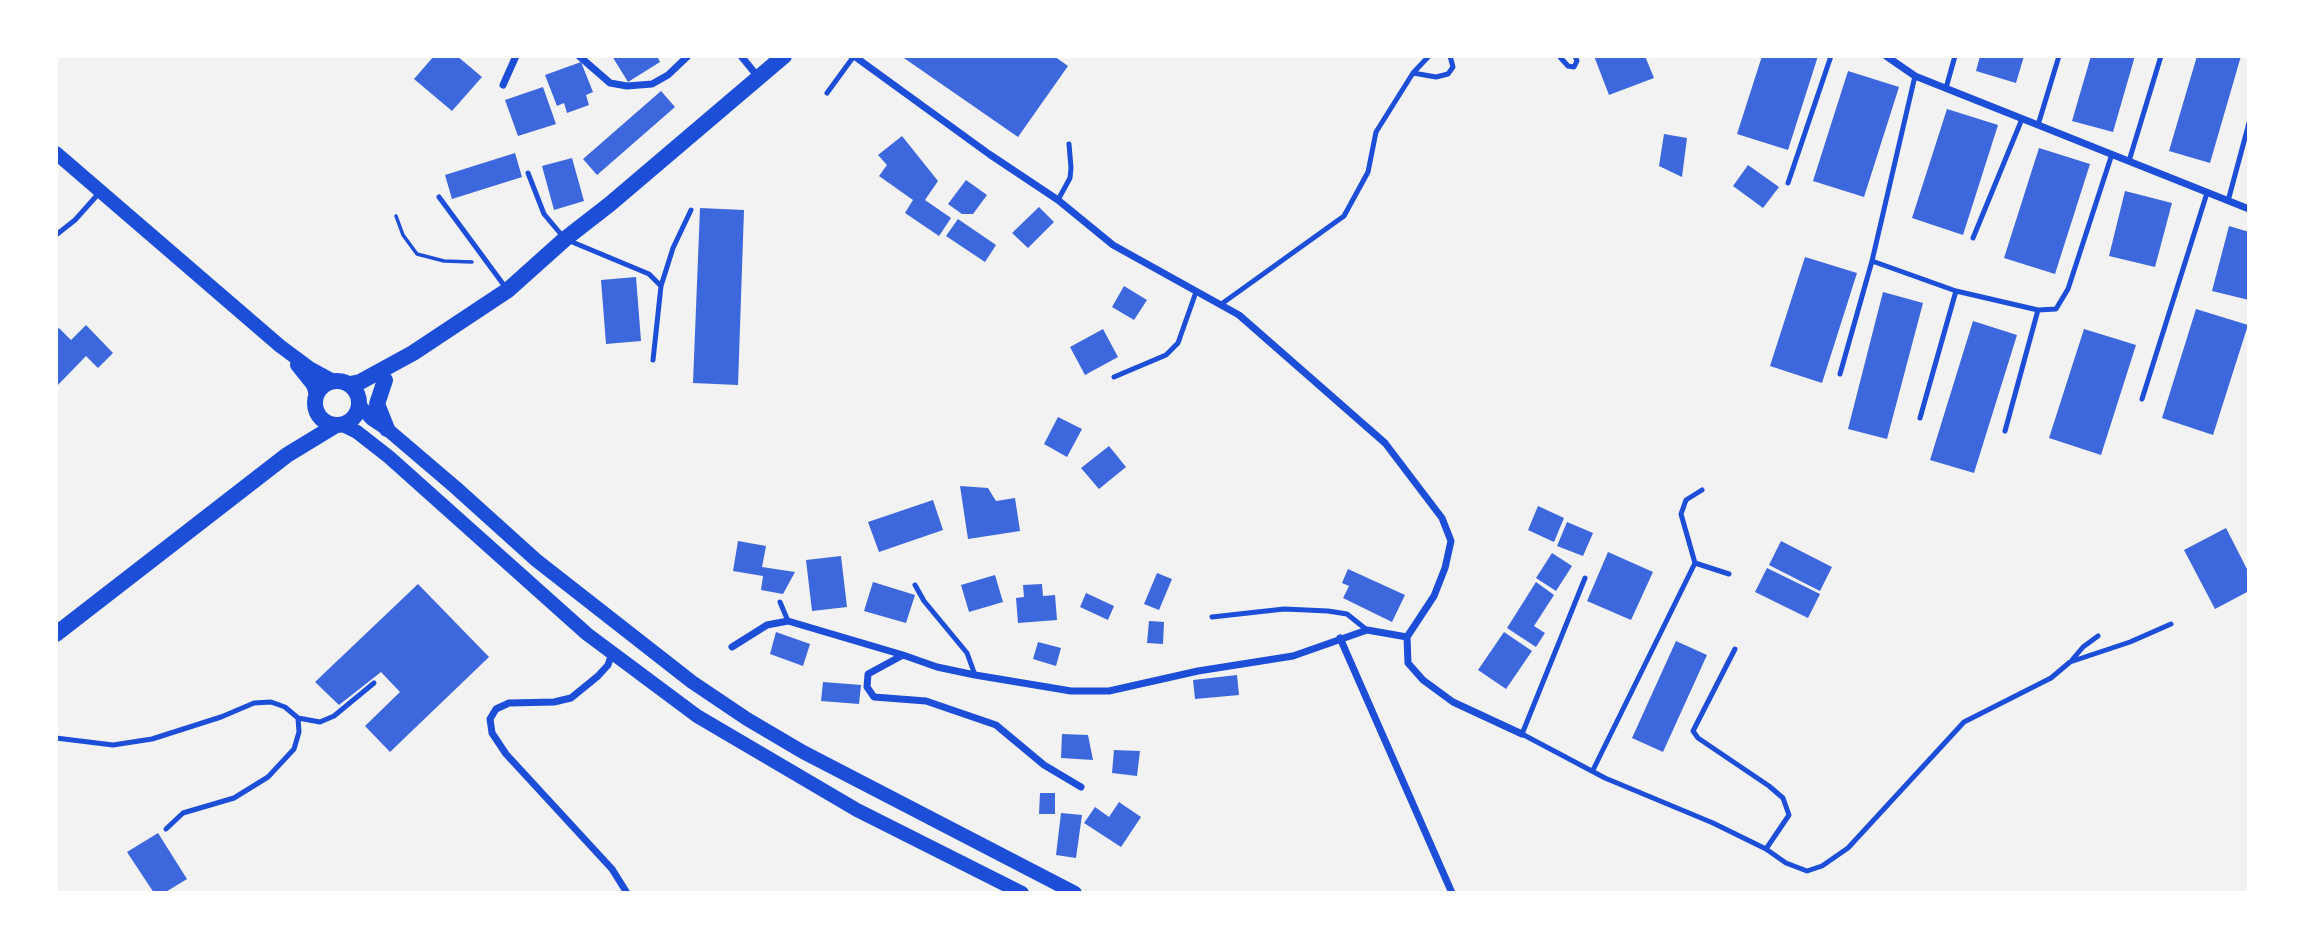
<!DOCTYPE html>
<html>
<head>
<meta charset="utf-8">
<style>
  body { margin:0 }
  #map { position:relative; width:2305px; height:949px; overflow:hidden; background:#f2f2f2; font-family:"Noto Sans",sans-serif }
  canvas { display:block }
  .frame { position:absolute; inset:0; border:58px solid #fff; pointer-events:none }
</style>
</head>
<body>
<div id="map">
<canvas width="2305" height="949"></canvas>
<div class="frame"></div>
</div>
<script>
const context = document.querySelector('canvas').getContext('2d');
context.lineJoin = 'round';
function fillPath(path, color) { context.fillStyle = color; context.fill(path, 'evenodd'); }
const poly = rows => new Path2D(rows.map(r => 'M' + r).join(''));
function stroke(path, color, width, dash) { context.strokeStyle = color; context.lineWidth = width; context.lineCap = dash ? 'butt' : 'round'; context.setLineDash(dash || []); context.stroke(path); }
fillPath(poly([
  [434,56,457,56,482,77,452,111,414,79],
  [612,56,657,56,660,62,628,82],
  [901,56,1054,56,1068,66,1018,137],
  [1594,56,1645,56,1654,78,1609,95],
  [1762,56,1818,56,1788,150,1737,134],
  [1980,56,2024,56,2016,83,1976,71],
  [2091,56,2135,56,2113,132,2072,121],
  [2197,56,2241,56,2210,163,2169,151],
  [581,62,593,92,586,95,589,105,567,113,564,103,557,106,545,75],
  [1848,71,1899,87,1864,197,1813,181],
  [543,87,556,124,518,136,505,100],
  [661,91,675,107,597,175,583,159],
  [1947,109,1998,125,1963,235,1912,218],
  [1664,134,1687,138,1682,177,1659,166],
  [902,136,938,181,925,200,951,218,939,236,905,213,913,200,879,176,887,165,878,155],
  [2039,148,2090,164,2055,274,2004,258],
  [515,153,522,177,452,199,445,175],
  [572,158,584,201,554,210,542,166],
  [1748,165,1779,187,1763,208,1733,186],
  [966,180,987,195,973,214,962,214,948,204],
  [2125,191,2172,203,2155,267,2109,256],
  [1039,207,1054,222,1028,248,1012,233],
  [700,208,744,210,738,385,693,383],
  [958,219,996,245,985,262,946,236],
  [2229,226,2249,232,2249,300,2212,291],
  [1805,257,1857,273,1822,383,1770,366],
  [636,277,641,341,606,344,601,280],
  [1124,286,1147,300,1134,320,1112,307],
  [1883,292,1923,303,1887,439,1848,429],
  [2196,309,2248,325,2213,435,2162,418],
  [1973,321,2017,335,1974,473,1930,460],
  [86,325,113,353,98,368,86,356,56,387,56,330,59,328,71,340],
  [1103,329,1118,357,1085,375,1070,347],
  [2084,329,2136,345,2101,455,2049,438],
  [1058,417,1082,429,1067,457,1044,444],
  [1109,446,1126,467,1099,489,1081,468],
  [960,486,988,488,996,501,1015,498,1020,531,968,539],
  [933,500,943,530,879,552,868,522],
  [1538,506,1564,518,1554,542,1528,530],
  [1567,522,1593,533,1583,556,1557,546],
  [2226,528,2249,573,2249,591,2215,609,2184,550],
  [738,541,766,546,762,567,795,572,783,594,761,590,763,576,733,571],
  [1781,541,1832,567,1820,591,1769,565],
  [1608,552,1653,572,1631,620,1587,601],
  [1552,553,1572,566,1556,591,1536,578],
  [841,556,847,607,812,611,806,560],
  [1767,568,1820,594,1808,618,1755,592],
  [1348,569,1405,595,1392,622,1343,598,1349,586,1342,583],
  [1157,573,1172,579,1159,610,1144,604],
  [995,575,1003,602,969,612,961,585],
  [873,582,915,595,906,623,864,611],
  [1536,582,1554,595,1534,626,1545,633,1536,647,1507,628],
  [418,584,489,657,390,752,365,726,400,692,381,672,339,705,315,682],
  [1042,584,1043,596,1055,595,1057,620,1018,623,1016,598,1024,597,1023,585],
  [1086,593,1114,606,1108,620,1080,607],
  [1149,621,1164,622,1163,644,1147,643],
  [776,632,810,644,803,666,770,654],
  [1504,632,1532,651,1506,689,1478,670],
  [1676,641,1707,655,1663,752,1632,738],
  [1038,642,1061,648,1056,666,1033,659],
  [1237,675,1239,695,1195,699,1193,680],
  [823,682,861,685,859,704,821,701],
  [1062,734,1088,735,1093,760,1061,758],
  [1114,750,1140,751,1137,776,1112,773],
  [1040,793,1055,793,1055,814,1039,814],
  [1119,802,1141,817,1121,847,1084,823,1095,807,1109,817],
  [1061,813,1082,815,1076,858,1056,855],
  [158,833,187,879,164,893,154,893,127,852]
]), '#3d67dc');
stroke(poly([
  [396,216,403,235,417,254,444,261,472,262]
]), '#1d4ed8', 3.5);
stroke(poly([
  [1559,56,1568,66,1574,67,1577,61,1575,56],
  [1413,73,1436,77,1448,74,1453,67,1450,56],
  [1946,88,1955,56],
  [827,93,854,56],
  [2038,125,2059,56],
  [2129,161,2161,56],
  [528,173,544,214,565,239,649,274,661,286,673,248,691,210],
  [1788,183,1831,56],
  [439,197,506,288],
  [1058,200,1070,178,1071,168,1069,144],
  [2228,201,2249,123],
  [56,235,75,220,100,192],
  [1973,238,2022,119],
  [1872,261,1956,291,2038,310,2056,309,2068,289,2112,154],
  [1220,305,1344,216,1368,172,1376,132,1413,73,1429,56],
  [653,360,661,286],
  [1840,374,1872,261,1915,76],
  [1114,377,1166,355,1178,343,1196,292],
  [2142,399,2207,193],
  [1920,418,1956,291],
  [2005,431,2038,310],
  [1695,563,1729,574],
  [1585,578,1522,734,1605,778,1713,823,1766,849,1786,863,1807,871,1822,866,1848,848,1964,722,2051,678,2070,662,2130,642,2171,624],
  [915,585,924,601,967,653,975,675],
  [780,602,788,621],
  [1212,617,1284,609,1328,611,1347,614,1367,630],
  [1735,649,1693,731,1698,738,1769,786,1783,798,1789,815,1766,849],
  [2072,660,2083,647,2098,636],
  [56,738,113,745,152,739,221,717,254,703,271,702,285,707,298,718,320,722,334,716,374,683],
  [1593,770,1695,563,1681,514,1686,500,1702,490],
  [166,829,183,813,234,798,268,777,294,749,299,732,298,718]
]), '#1d4ed8', 5);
stroke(poly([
  [579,56,610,83,627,86,652,84,668,75,688,56],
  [741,56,759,78],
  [854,56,989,154,1058,200,1113,245,1239,315,1385,443,1442,518,1451,541,1445,568,1434,596,1407,637,1408,663,1423,680,1453,702,1522,734],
  [1886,56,1915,76,2249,209],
  [503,85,516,56],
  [1340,638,1452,893],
  [732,647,767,625,788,621,903,655],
  [612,653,608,665,598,676,571,698,554,702,509,703,496,709,490,719,492,733,506,754,612,869,627,893],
  [1081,787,1044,765,996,725,926,701,874,697,867,687,868,674,903,655,937,667,975,675,1071,691,1109,691,1198,671,1293,656,1367,630,1407,637]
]), '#1d4ed8', 7);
stroke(poly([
  [56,153,280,346,311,369,333,381],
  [297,365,313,385,316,394],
  [360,406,372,419,387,429,455,487,536,560,692,682,747,719,803,752,1075,893],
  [343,425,357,432,389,457,587,634,697,716,857,810,1022,893]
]), '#1d4ed8', 14);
stroke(poly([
  [385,380,377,404,387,429],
  '315 403a22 22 0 1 1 44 0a22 22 0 1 1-44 0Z',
  [350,384,360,382,413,353,508,290,565,239,610,204,784,56],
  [56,634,287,455,333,427]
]), '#1d4ed8', 16);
</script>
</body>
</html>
